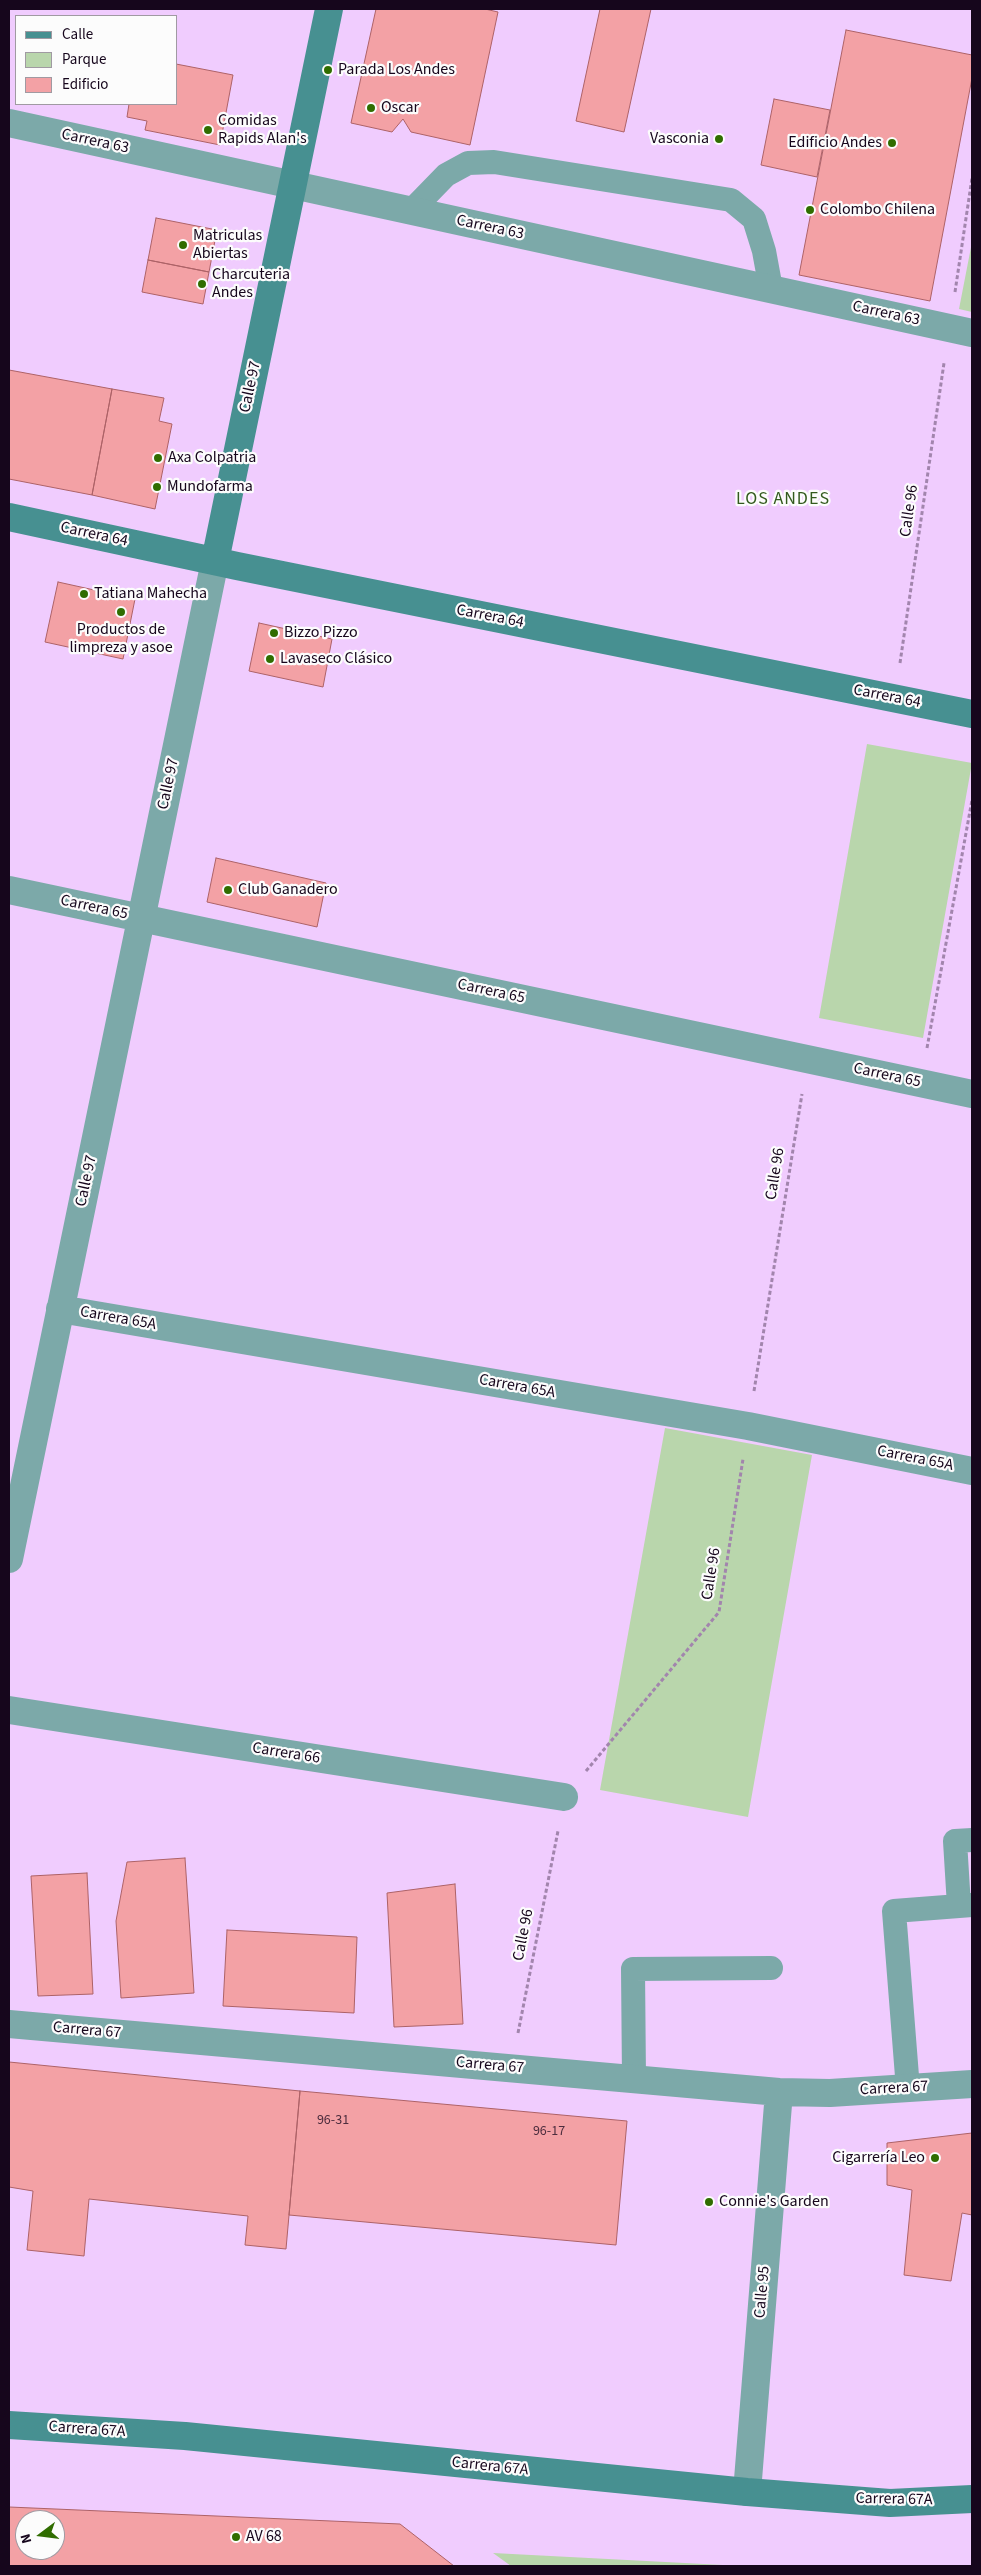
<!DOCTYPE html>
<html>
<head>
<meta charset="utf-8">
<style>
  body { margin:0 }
  #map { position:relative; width:981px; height:2575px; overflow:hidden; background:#f0ccfe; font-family:"Source Sans 3",sans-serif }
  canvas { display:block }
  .frame { position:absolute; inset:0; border:10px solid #16061c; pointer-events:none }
  .legend { position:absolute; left:15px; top:15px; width:162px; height:90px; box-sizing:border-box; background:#fcfcfc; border:1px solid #a09aa2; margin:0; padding:6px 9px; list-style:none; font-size:15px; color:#16061c }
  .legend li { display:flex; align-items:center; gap:10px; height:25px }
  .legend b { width:25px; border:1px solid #a09aa2 }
  .north { position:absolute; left:15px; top:2510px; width:50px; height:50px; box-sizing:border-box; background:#fcfcfc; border:1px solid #a09aa2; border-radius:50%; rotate:255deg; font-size:14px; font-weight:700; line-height:20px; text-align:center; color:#16061c }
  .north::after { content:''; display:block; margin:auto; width:18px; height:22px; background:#306d00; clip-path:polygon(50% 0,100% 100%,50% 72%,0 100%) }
</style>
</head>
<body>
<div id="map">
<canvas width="981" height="2575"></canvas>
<div class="frame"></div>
<ul class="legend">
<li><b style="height:6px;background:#479091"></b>Calle</li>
<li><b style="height:14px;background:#b9d6ac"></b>Parque</li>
<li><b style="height:14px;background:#f3a1a5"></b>Edificio</li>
</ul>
<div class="north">N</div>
</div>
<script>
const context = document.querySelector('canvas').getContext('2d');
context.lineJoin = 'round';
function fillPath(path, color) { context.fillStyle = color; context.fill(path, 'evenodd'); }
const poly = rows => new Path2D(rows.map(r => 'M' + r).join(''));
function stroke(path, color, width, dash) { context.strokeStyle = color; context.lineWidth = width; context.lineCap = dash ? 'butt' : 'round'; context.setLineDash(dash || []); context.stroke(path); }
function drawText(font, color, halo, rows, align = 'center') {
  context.font = font + ' "Source Sans 3",sans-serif'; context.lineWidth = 4.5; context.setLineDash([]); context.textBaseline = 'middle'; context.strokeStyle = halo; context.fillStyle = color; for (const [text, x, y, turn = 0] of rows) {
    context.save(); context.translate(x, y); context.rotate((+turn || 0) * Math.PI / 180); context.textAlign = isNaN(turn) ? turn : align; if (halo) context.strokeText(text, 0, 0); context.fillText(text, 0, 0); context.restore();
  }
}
fillPath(poly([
  [972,242,972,312,959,309],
  [867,744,972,763,923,1038,819,1018],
  [665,1428,812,1455,748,1817,600,1790],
  [493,2553,742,2566,511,2566]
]), '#b9d6ac');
const building = poly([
  [376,9,485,9,498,12,470,145,411,132,403,119,392,132,351,123,376,9],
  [600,9,651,9,624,132,576,121,600,9],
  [846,30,972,55,972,78,930,301,799,275,846,30],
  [176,64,233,75,220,145,145,130,147,121,127,117,129,104,176,104,176,64],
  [774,99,830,110,817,177,761,165,774,99],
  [156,218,217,230,209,272,148,260,156,218],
  [148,260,209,272,203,304,142,292,148,260],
  [9,370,112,389,92,495,9,479,9,370],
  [112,389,164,398,159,421,172,424,155,509,92,495,112,389],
  [58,582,135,599,123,659,45,642,58,582],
  [259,623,332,639,323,687,249,671,259,623],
  [216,858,326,883,317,927,207,902,216,858],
  [185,1858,194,1993,121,1998,116,1921,127,1862,185,1858],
  [87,1873,93,1994,38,1996,31,1876,87,1873],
  [455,1884,463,2024,394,2027,387,1893,455,1884],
  [227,1930,357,1937,354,2013,223,2006,227,1930],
  [9,2062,300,2091,286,2249,245,2245,248,2216,89,2199,84,2256,27,2250,33,2191,9,2187,9,2062],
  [300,2091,627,2121,616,2245,289,2215,300,2091],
  [972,2133,972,2215,962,2213,951,2281,904,2275,912,2190,887,2185,887,2143,972,2133],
  [9,2507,400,2524,454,2566,9,2566,9,2507],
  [25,2520,55,2520,55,2550,25,2550,25,2520]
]);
fillPath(building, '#f3a1a5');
stroke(building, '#ad6267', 1);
stroke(poly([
  [955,292,972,178],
  [900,663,944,363],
  [927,1048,972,800],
  [754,1391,802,1094],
  [586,1771,719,1612,743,1459],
  [518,2033,558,1831]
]), '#a285ad', 3, [4, 2.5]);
stroke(poly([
  [411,211,446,175,468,163,494,162,731,200,754,219,764,251,771,289],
  [959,1906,955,1841,972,1840],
  [634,2079,633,1969,771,1968],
  [908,2089,894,1911,972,1905]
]), '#7ca9a9', 24);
stroke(poly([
  [9,123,972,333],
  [9,890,972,1094],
  [60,1309,748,1426,972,1471],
  [9,1559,215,561],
  [9,1710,564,1797],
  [9,2024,779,2092,830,2093,972,2084],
  [747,2492,779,2092]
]), '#7ca9a9', 28);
stroke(poly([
  [9,517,237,566,972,714],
  [215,561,329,9],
  [9,2425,185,2436,747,2492,890,2503,972,2499]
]), '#479091', 28);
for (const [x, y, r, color] of [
  [328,70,5,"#306d00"],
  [371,108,5,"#306d00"],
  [208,130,5,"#306d00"],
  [719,139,5,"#306d00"],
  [892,143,5,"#306d00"],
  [810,210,5,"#306d00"],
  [183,245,5,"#306d00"],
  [202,284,5,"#306d00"],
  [158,458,5,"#306d00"],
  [157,487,5,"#306d00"],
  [84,594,5,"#306d00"],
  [121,612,5,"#306d00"],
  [274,633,5,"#306d00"],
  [270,659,5,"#306d00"],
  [228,890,5,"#306d00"],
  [935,2158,5,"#306d00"],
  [709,2202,5,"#306d00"],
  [236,2537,5,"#306d00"]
]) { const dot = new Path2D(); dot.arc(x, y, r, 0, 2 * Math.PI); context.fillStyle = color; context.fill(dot); stroke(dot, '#fcfcfc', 2); }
drawText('14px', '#4d2d3e', null, [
  ["96-31",333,2121],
  ["96-17",549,2132]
]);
drawText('16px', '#16061c', '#fcfcfc', [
  ["Parada Los Andes",338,70],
  ["Oscar",381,108],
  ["Comidas",218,121],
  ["Rapids Alan's",218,139],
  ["Vasconia",709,139,"right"],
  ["Edificio Andes",882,143,"right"],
  ["Colombo Chilena",820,210],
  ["Matriculas",193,236],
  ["Abiertas",193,254],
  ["Charcuteria",212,275],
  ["Andes",212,293],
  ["Axa Colpatria",168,458],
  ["Mundofarma",167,487],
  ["Tatiana Mahecha",94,594],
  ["Productos de",121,630,"center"],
  ["limpreza y asoe",121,648,"center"],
  ["Bizzo Pizzo",284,633],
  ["Lavaseco Clásico",280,659],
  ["Club Ganadero",238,890],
  ["Cigarrería Leo",925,2158,"right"],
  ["Connie's Garden",719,2202],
  ["AV 68",246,2537]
], 'left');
drawText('16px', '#16061c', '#fcfcfc', [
  ["Carrera 63",95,142,12],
  ["Carrera 63",490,228,12],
  ["Carrera 63",886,314,12],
  ["Calle 97",251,387,-78],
  ["Calle 96",910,511,-82],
  ["Carrera 64",94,535,12],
  ["Carrera 64",490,617,11],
  ["Carrera 64",887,697,11],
  ["Calle 97",169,784,-78],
  ["Carrera 65",94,908,12],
  ["Carrera 65",491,992,12],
  ["Carrera 65",887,1076,12],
  ["Calle 96",776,1174,-81],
  ["Calle 97",87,1181,-78],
  ["Carrera 65A",118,1319,10],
  ["Carrera 65A",517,1387,10],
  ["Carrera 65A",915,1459,11],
  ["Calle 96",712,1574,-81],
  ["Carrera 66",286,1754,9],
  ["Calle 96",524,1935,-79],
  ["Carrera 67",87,2031,5],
  ["Carrera 67",490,2066,5],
  ["Carrera 67",894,2089,-3],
  ["Calle 95",763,2292,-85],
  ["Carrera 67A",87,2430,4],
  ["Carrera 67A",490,2467,6],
  ["Carrera 67A",894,2500,1]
]);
context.letterSpacing = '1px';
drawText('18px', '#335a1e', '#fcfcfc', [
  ["LOS ANDES",783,500]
]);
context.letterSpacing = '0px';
</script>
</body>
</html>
